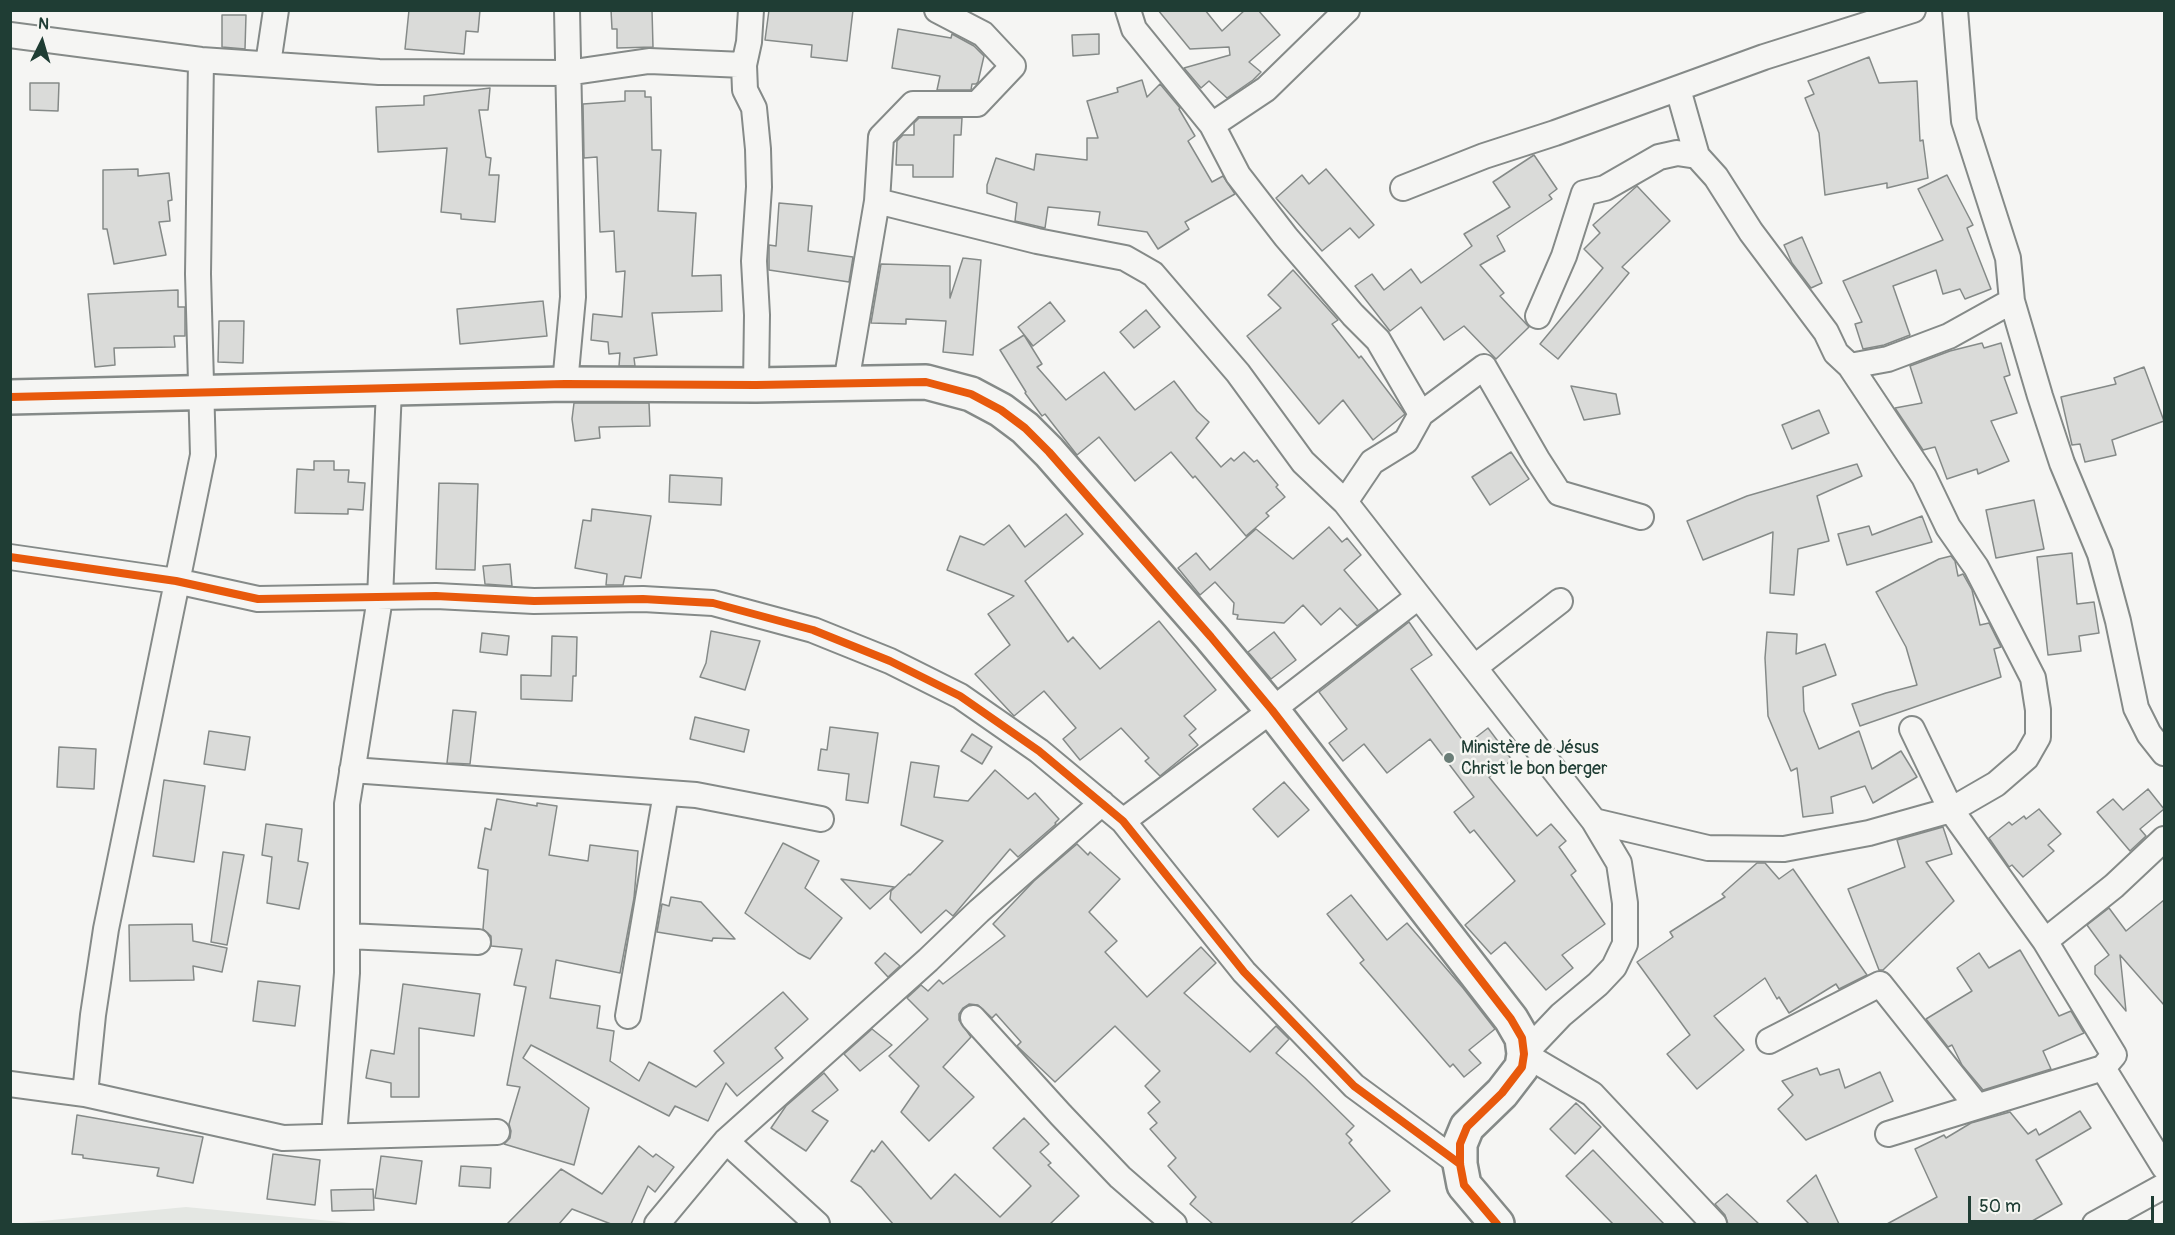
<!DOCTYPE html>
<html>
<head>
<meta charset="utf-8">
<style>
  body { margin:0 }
  #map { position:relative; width:2175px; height:1235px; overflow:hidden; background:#f5f5f3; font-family:Pangolin,sans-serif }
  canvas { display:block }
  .frame { position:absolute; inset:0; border:12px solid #1f3d34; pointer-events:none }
  .north { position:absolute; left:12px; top:12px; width:60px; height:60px; -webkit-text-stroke:4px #f6f6f2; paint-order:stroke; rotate:5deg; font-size:16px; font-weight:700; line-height:24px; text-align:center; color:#1f3d34 }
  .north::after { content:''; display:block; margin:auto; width:21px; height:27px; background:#1f3d34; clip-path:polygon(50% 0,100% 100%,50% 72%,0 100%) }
  .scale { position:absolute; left:1968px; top:1196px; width:186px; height:27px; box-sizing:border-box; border:3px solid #1f3d34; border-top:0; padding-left:8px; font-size:18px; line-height:21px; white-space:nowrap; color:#1f3d34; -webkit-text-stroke:4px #f6f6f2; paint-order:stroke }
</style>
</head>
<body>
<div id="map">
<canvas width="2175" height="1235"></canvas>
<div class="frame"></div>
<div class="north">N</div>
<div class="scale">50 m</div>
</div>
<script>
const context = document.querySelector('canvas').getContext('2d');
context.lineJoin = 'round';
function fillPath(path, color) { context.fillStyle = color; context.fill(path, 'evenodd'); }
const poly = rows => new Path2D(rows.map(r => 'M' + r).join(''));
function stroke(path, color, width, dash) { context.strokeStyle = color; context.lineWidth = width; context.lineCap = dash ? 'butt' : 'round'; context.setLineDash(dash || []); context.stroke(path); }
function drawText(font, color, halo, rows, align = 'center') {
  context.font = font + ' Pangolin,sans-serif'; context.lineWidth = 5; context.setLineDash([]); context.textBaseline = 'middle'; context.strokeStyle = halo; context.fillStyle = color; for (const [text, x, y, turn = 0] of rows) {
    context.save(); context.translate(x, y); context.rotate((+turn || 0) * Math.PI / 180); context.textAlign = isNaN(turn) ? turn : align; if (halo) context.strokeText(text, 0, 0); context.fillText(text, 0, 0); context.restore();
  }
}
fillPath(poly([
  [186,1207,362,1224,11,1224]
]), '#e4e7e3');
const building = poly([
  [409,10,480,10,478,32,466,31,464,54,405,49,409,10],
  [611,10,652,10,653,47,617,48,617,29,612,29,611,10],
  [769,10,853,10,847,61,811,57,812,45,765,40,769,10],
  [1158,10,1205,10,1222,31,1245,10,1258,10,1280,35,1249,62,1261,72,1253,80,1227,98,1209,81,1201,88,1184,68,1230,55,1229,47,1190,49,1158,10],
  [222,15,246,15,245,49,222,47,222,15],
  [898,29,951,38,952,34,974,46,984,56,978,82,976,84,972,84,971,90,937,90,940,76,892,68,898,29],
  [1099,34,1099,54,1073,56,1072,35,1099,34],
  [1869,57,1879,83,1917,81,1920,141,1923,140,1928,178,1887,188,1887,183,1825,195,1819,133,1805,98,1814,94,1808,81,1869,57],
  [1142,80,1147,97,1160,84,1180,108,1179,109,1195,136,1188,141,1212,182,1223,176,1235,194,1185,222,1189,229,1158,249,1147,232,1098,225,1100,212,1048,207,1045,228,1015,221,1017,203,987,193,987,185,996,158,1034,170,1036,154,1087,160,1087,138,1098,138,1087,101,1118,92,1117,88,1142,80],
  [30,83,59,83,58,111,30,110,30,83],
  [490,88,488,110,479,110,486,157,491,158,489,175,499,175,495,222,461,219,461,214,441,212,447,148,378,152,376,107,424,105,424,96,490,88],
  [625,91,645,91,645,97,651,97,652,150,661,150,658,211,696,213,692,276,721,275,722,311,652,313,657,355,634,358,635,366,619,366,620,353,609,354,608,342,591,340,593,314,622,317,625,271,616,272,614,231,600,232,597,157,584,158,583,104,625,101,625,91],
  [919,118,962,118,961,135,954,135,953,177,913,177,913,165,896,165,897,141,903,135,914,135,914,123,919,118],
  [1534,155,1557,189,1549,195,1552,199,1497,236,1505,251,1480,265,1504,293,1500,296,1529,327,1496,359,1464,326,1444,340,1421,307,1390,331,1355,286,1372,274,1384,290,1411,269,1421,283,1472,246,1464,234,1510,207,1493,182,1534,155],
  [138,169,138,176,169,173,172,200,168,201,170,221,159,222,166,255,114,264,107,229,103,229,103,170,138,169],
  [1326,169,1374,225,1359,238,1350,228,1322,251,1276,198,1302,175,1309,184,1326,169],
  [1947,175,1973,225,1967,228,1991,289,1965,299,1960,289,1943,294,1936,270,1893,286,1910,335,1884,345,1863,349,1855,324,1862,322,1843,281,1943,240,1918,189,1947,175],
  [1637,186,1670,221,1622,267,1629,273,1558,359,1540,344,1603,268,1584,249,1600,233,1593,225,1637,186],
  [779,203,812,206,808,251,853,257,849,282,769,270,769,245,776,246,779,203],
  [1802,237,1822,283,1811,288,1792,263,1784,245,1802,237],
  [963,258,981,260,973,355,943,352,946,321,906,319,906,324,871,323,881,264,950,266,950,298,963,258],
  [1293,270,1338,320,1332,324,1359,358,1361,356,1405,414,1373,440,1343,400,1319,424,1247,336,1281,308,1268,295,1293,270],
  [178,290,178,307,185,307,185,336,174,336,175,347,114,348,115,365,95,367,88,294,178,290],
  [543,301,547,336,460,344,457,309,543,301],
  [1050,302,1065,321,1033,346,1018,327,1050,302],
  [1146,310,1160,327,1134,348,1120,332,1146,310],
  [219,321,244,321,243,363,218,362,219,321],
  [1024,335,1042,364,1037,367,1066,400,1104,372,1135,410,1174,381,1197,411,1209,422,1196,438,1221,467,1231,458,1234,461,1244,452,1254,462,1257,460,1278,485,1276,487,1285,497,1266,513,1269,516,1246,536,1195,476,1193,478,1171,452,1135,481,1099,437,1077,455,1045,414,1042,416,1025,393,1026,392,1000,350,1024,335],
  [1982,343,1984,348,2001,343,2010,375,2004,377,2017,413,1991,421,2009,461,1978,474,1977,469,1947,479,1935,447,1923,450,1895,408,1922,403,1910,366,1950,351,1982,343],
  [2144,367,2164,421,2112,440,2116,455,2085,462,2080,444,2072,445,2061,397,2116,384,2114,378,2144,367],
  [1571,386,1616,394,1620,414,1584,420,1571,386],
  [574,403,649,403,650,426,599,427,600,438,575,441,572,419,574,403],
  [1819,410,1829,433,1792,449,1782,425,1819,410],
  [1511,452,1529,479,1490,505,1472,477,1511,452],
  [314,461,334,461,334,470,349,470,348,482,365,483,363,510,348,509,348,514,295,513,297,469,314,470,314,461],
  [1857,464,1862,476,1817,496,1829,541,1798,549,1794,595,1770,593,1773,532,1703,560,1687,521,1747,496,1857,464],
  [670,475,722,478,721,505,669,502,670,475],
  [439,483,478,484,475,570,436,569,439,483],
  [2034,500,2044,549,1996,558,1986,510,2034,500],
  [592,509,651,516,641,578,625,576,623,585,606,585,607,574,575,568,583,520,591,521,592,509],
  [1066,514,1083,534,1025,581,1068,642,1073,637,1100,669,1159,621,1216,690,1184,716,1196,729,1189,735,1198,745,1160,776,1145,761,1149,758,1121,728,1080,760,1063,739,1076,728,1044,691,1014,716,975,674,1010,645,988,614,1014,596,947,570,960,536,984,545,1009,525,1025,547,1066,514],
  [1922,516,1932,542,1847,565,1838,534,1869,526,1872,535,1922,516],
  [1329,527,1342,542,1347,538,1361,555,1344,570,1378,610,1357,626,1340,608,1321,625,1303,605,1284,623,1237,619,1238,615,1233,614,1234,603,1215,582,1200,595,1178,568,1196,553,1210,570,1256,529,1293,559,1329,527],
  [2072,553,2077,604,2094,602,2099,633,2079,636,2081,651,2048,655,2037,557,2072,553],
  [1951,556,1955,561,1958,576,1963,574,1972,590,1980,625,1989,623,2001,647,1994,649,2001,677,1860,726,1852,704,1886,693,1917,685,1906,647,1876,592,1939,559,1951,556],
  [510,564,512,586,485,584,483,566,510,564],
  [1409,622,1432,655,1411,669,1466,745,1488,728,1512,760,1489,777,1537,836,1551,824,1566,841,1559,847,1576,871,1571,875,1605,924,1562,955,1573,968,1546,990,1505,942,1491,954,1465,925,1515,881,1474,830,1470,833,1454,812,1474,797,1430,739,1387,773,1364,744,1343,761,1329,743,1347,729,1319,692,1409,622],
  [711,631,760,641,745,690,700,677,706,663,711,631],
  [1274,632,1296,660,1271,679,1248,652,1274,632],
  [1767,632,1797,634,1796,654,1825,644,1836,675,1803,687,1804,711,1819,749,1859,731,1872,769,1901,751,1917,777,1873,803,1865,786,1831,797,1833,813,1803,817,1797,768,1791,771,1768,716,1765,658,1767,632],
  [482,633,509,636,507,655,480,652,482,633],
  [552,636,577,637,576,676,573,676,572,701,521,699,521,675,551,676,552,636],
  [453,710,476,712,470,764,447,763,453,710],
  [695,717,749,730,744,752,690,739,695,717],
  [830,727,878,733,868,803,846,800,849,774,818,770,821,749,827,750,830,727],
  [209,731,250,737,245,770,204,764,209,731],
  [972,734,992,747,982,764,961,751,972,734],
  [59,747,96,749,94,789,57,787,59,747],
  [911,762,939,766,934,797,968,801,995,770,1028,799,1035,793,1059,819,1055,823,1056,824,1018,857,1010,849,953,916,946,910,921,933,890,899,891,891,909,874,910,875,943,841,901,825,911,762],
  [164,780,205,786,194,862,153,856,164,780],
  [1284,782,1309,810,1278,837,1253,809,1284,782],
  [2148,789,2164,809,2140,829,2146,836,2130,851,2097,812,2113,799,2123,810,2148,789],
  [497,799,537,806,537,803,557,806,549,855,588,861,590,845,638,851,634,898,620,973,556,960,550,998,600,1006,597,1028,614,1031,610,1061,639,1081,649,1062,696,1087,724,1063,714,1051,783,992,808,1019,775,1048,783,1058,737,1096,726,1083,708,1121,675,1106,669,1116,531,1045,523,1058,589,1108,574,1165,504,1144,510,1138,511,1131,509,1124,520,1087,507,1085,526,987,514,985,522,949,491,946,491,936,483,929,488,870,478,868,485,828,491,830,497,799],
  [2039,809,2061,834,2048,845,2054,851,2023,877,2012,865,2009,867,1989,838,2009,822,2012,825,2024,816,2026,819,2039,809],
  [266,824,302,829,298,861,308,863,299,909,267,903,272,857,262,855,266,824],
  [1943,827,1952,854,1926,862,1954,901,1883,970,1879,970,1848,889,1905,867,1897,840,1943,827],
  [783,843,819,861,805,888,842,918,810,959,798,953,745,913,783,843],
  [1077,844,1088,855,1090,852,1120,879,1089,912,1117,941,1105,952,1147,997,1201,947,1216,963,1184,993,1250,1052,1276,1026,1289,1039,1276,1053,1305,1078,1354,1126,1346,1134,1352,1140,1349,1143,1390,1191,1350,1224,1213,1224,1190,1204,1196,1197,1168,1166,1176,1158,1150,1129,1157,1123,1148,1113,1160,1102,1145,1086,1160,1071,1115,1026,1055,1082,1017,1046,1021,1042,996,1014,992,1018,978,1005,969,1004,963,1008,959,1014,959,1020,971,1037,943,1067,974,1097,929,1141,901,1112,919,1086,889,1056,928,1019,907,998,921,985,928,991,939,980,943,984,1005,936,993,924,1034,881,1077,844],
  [223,852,244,855,227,945,211,942,223,852],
  [1757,863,1765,863,1779,879,1793,869,1867,975,1839,989,1836,984,1789,1013,1779,997,1777,999,1765,978,1714,1016,1744,1050,1697,1089,1667,1054,1690,1035,1637,962,1673,937,1670,932,1725,897,1722,894,1757,863],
  [841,879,894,887,870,909,841,879],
  [1351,895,1387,940,1407,923,1463,988,1495,1029,1469,1050,1481,1063,1464,1077,1453,1064,1450,1067,1360,963,1364,960,1327,914,1351,895],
  [671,897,701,902,735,939,713,938,712,941,657,932,662,904,669,906,671,897],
  [2164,900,2164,1005,2120,955,2126,1011,2095,974,2095,966,2109,955,2087,925,2109,908,2126,931,2164,900],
  [192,924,193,941,227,948,222,972,193,966,194,980,130,981,129,925,192,924],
  [2020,950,2059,1016,2071,1011,2084,1033,2043,1051,2051,1069,1983,1090,1962,1065,1952,1045,1948,1047,1926,1019,1972,991,1957,968,1979,953,1989,968,2020,950],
  [885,953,900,966,888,977,875,963,885,953],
  [258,981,300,986,295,1026,253,1021,258,981],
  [403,984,480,994,474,1036,419,1028,419,1097,391,1097,391,1083,366,1078,371,1050,394,1054,403,984],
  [872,1029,892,1045,860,1071,844,1054,872,1029],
  [1817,1068,1820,1075,1839,1069,1845,1088,1880,1072,1893,1101,1806,1140,1778,1109,1793,1095,1782,1081,1817,1068],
  [824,1073,838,1090,812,1111,828,1121,806,1151,771,1128,786,1106,824,1073],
  [1576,1103,1601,1127,1575,1154,1550,1129,1576,1103],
  [2080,1111,2091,1128,2036,1160,2062,1204,2027,1224,1887,1224,1937,1197,1915,1149,1944,1135,1946,1138,1971,1123,2010,1112,2028,1134,2036,1129,2039,1135,2080,1111],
  [77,1115,203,1137,193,1183,157,1176,159,1168,83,1158,83,1155,72,1154,77,1115],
  [1024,1118,1049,1144,1040,1152,1051,1163,1048,1165,1079,1196,1050,1224,893,1224,861,1187,851,1181,872,1150,874,1152,882,1141,931,1199,955,1174,1000,1217,1031,1186,993,1148,1024,1118],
  [639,1146,653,1157,656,1154,674,1167,655,1192,648,1186,631,1224,611,1224,572,1209,559,1224,507,1224,561,1169,602,1194,639,1146],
  [1593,1150,1664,1224,1613,1224,1566,1176,1593,1150],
  [273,1154,320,1160,315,1205,267,1199,273,1154],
  [381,1156,422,1161,416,1204,375,1198,381,1156],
  [461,1166,491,1168,490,1188,459,1186,461,1166],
  [1816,1175,1839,1224,1809,1224,1787,1201,1816,1175],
  [373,1189,374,1210,332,1211,331,1190,373,1189],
  [1727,1194,1759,1224,1728,1224,1725,1215,1715,1204,1727,1194]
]);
fillPath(building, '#dadbd9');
stroke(building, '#858a88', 1.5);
const street = poly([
  [751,10,749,42,744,65,745,90,754,108,758,149,759,187,754,261,757,315,756,385],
  [1128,10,1134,29,1212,125,1238,175,1286,237,1353,315,1378,340,1421,414,1406,441,1372,462,1345,502],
  [1955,10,1964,121,2008,258,2012,301,2040,396,2062,463,2100,554,2118,621,2136,708,2149,734,2164,753],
  [10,35,201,60,379,72,567,73,649,61,744,65],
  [268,64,276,10],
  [1678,89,1697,156],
  [1212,125,1266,89,1347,10],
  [1403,188,1484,156,1555,133,1764,57,1913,10],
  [877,201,1037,241,1125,258,1153,274,1238,373,1303,462,1345,502,1594,821,1619,863,1625,903,1625,944,1614,967,1598,984,1561,1015,1524,1054,1592,1094,1714,1224],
  [1538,316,1564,256,1584,193,1605,188,1659,157,1677,153,1697,156,1716,177,1751,232,1826,332,1836,353,1850,366,1924,477,1948,527,1976,567,2033,678,2038,710,2038,737,2026,758,1996,784,1951,810,1869,833,1784,849,1708,848,1594,821],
  [1850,366,1888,359,1949,336,2012,301],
  [846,383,877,201,881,137,913,104,977,104,1013,66,983,34,937,10],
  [565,384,573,297,567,10],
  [1421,414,1484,367,1537,459,1559,493,1641,517],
  [10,557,176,581,258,599,436,596,534,601,643,599,713,603,813,630,890,661,960,696,1039,751,1123,821,1244,972,1354,1086,1460,1164],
  [1475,667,1560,601],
  [352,770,696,795,821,819],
  [1123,821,1272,710,1418,597],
  [347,936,478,942],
  [2045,941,2114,886,2164,839],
  [628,1016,666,793],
  [973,1018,1061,1115,1120,1177,1174,1224],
  [1769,1041,1880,984,1977,1106],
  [2103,1068,2164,1167],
  [10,1084,85,1094,283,1138,497,1132],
  [85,1094,93,1015,106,929,203,455,198,274,201,60],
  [1888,1134,2103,1068,2114,1055,2045,941,1951,810,1912,729],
  [334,1136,347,973,347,804,380,598,389,389],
  [726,1141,817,1224],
  [657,1224,726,1141,928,960,979,911,1102,803],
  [2095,1224,2164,1186]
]);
const secondary = poly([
  [10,397,565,384,756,385,926,382,971,394,1001,410,1025,428,1049,452,1211,637,1272,710,1511,1019,1522,1038,1524,1054,1522,1067,1502,1093,1467,1127,1460,1144,1460,1164,1464,1185,1497,1224]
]);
stroke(street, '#858a88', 28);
stroke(secondary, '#858a88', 38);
stroke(street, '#f5f5f3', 24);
stroke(secondary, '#f5f5f3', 33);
stroke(poly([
  [10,397,565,384,756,385,926,382,971,394,1001,410,1025,428,1049,452,1211,637,1272,710,1511,1019,1522,1038,1524,1054,1522,1067,1502,1093,1467,1127,1460,1144,1460,1164,1464,1185,1497,1224],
  [10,557,176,581,258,599,436,596,534,601,643,599,713,603,813,630,890,661,960,696,1039,751,1123,821,1244,972,1354,1086,1460,1164]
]), '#e8590c', 8);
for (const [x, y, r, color] of [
  [1449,758,6,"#6a7d77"]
]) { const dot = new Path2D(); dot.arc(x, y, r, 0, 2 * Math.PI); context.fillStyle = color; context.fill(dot); stroke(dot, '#f6f6f2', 2); }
drawText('18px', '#1f3d34', '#f6f6f2', [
  ["Ministère de Jésus",1461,748],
  ["Christ le bon berger",1461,769]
], 'left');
</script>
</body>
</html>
